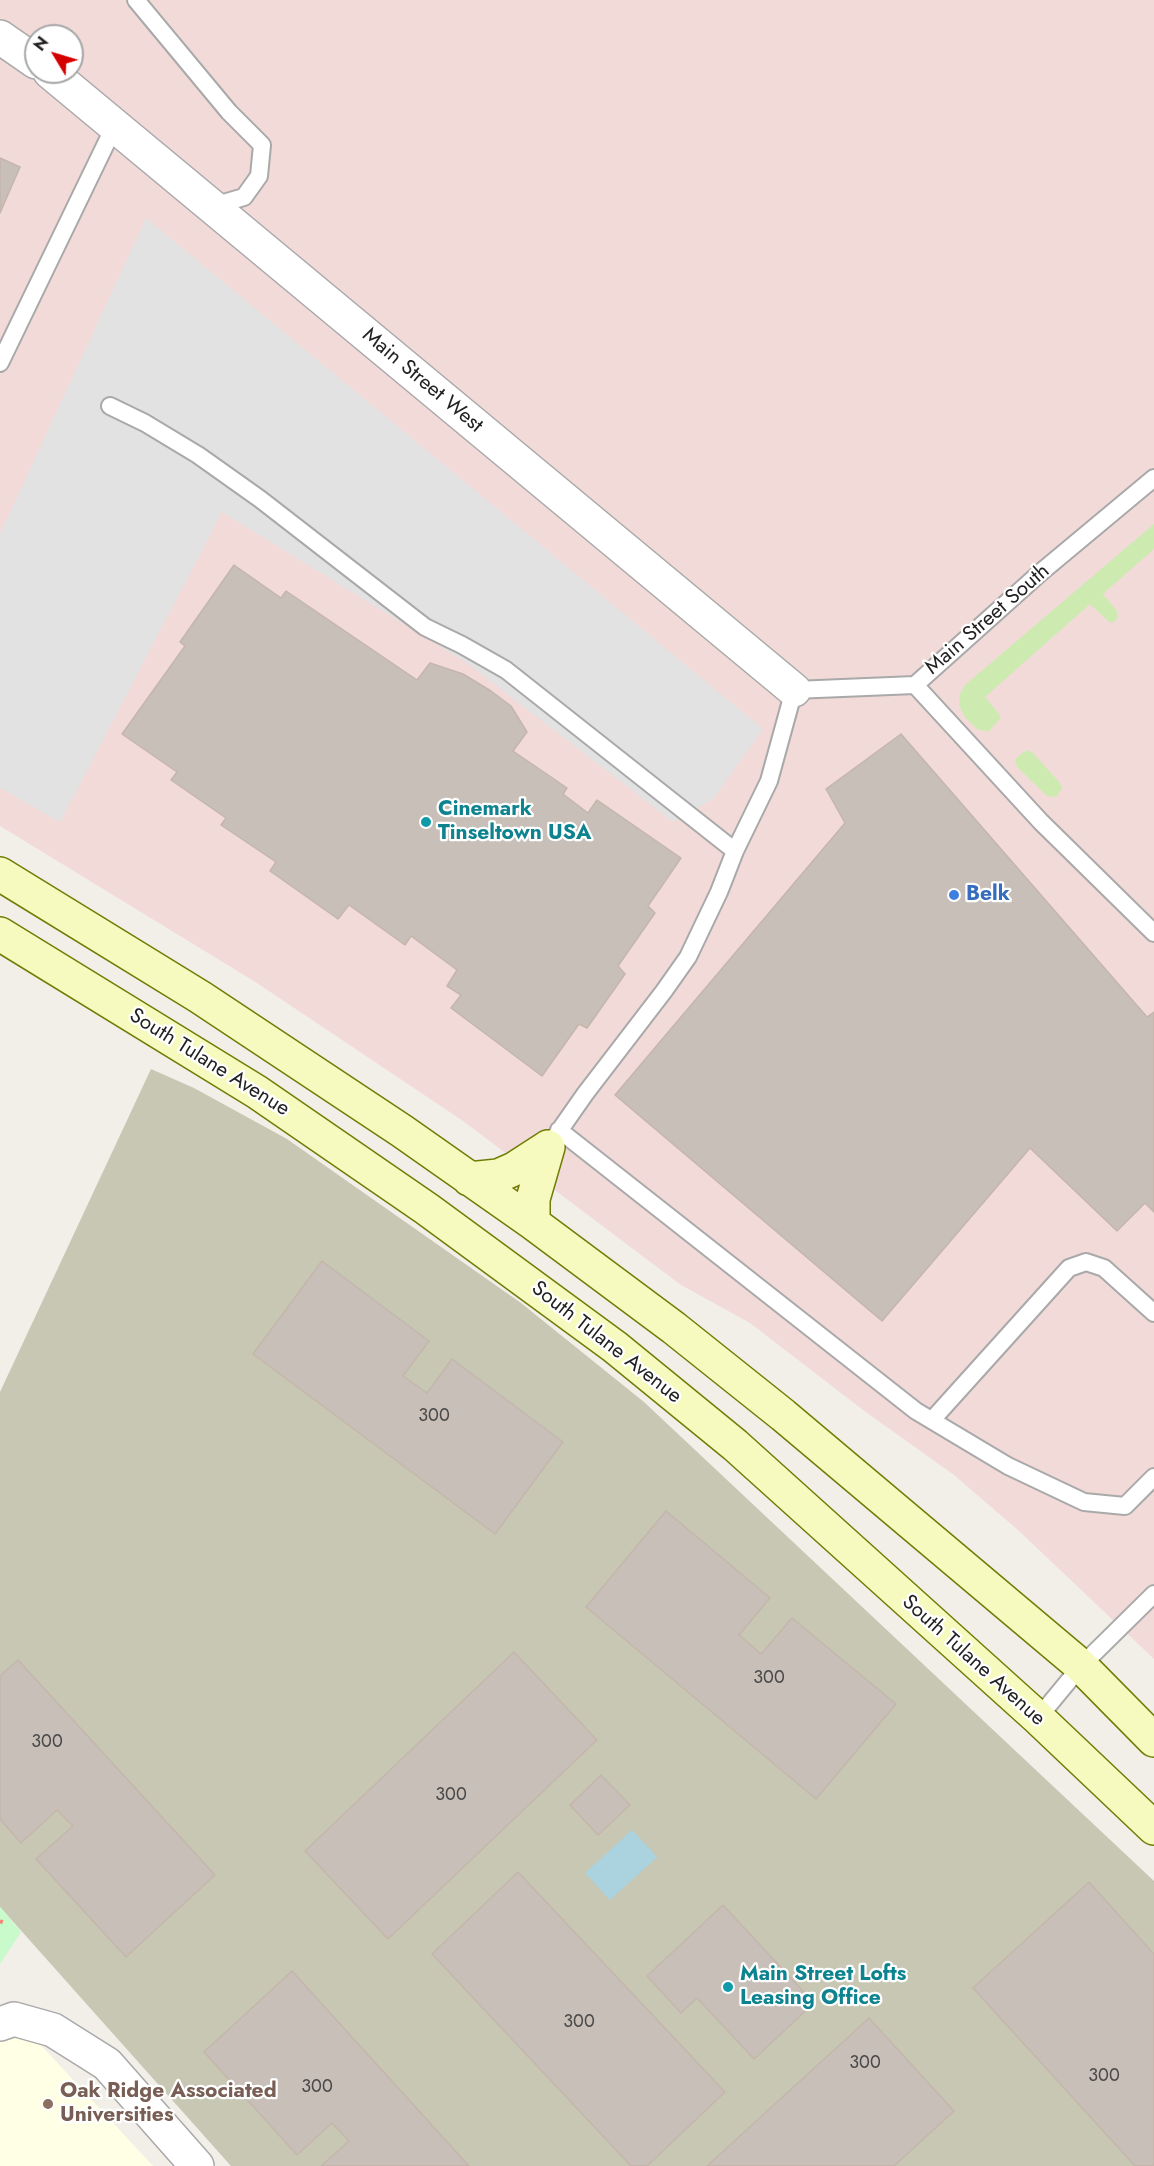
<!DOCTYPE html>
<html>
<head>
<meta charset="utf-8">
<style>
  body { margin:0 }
  #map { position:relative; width:1154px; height:2166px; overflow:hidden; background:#f2efe9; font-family:Jost,sans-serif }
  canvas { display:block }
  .north { position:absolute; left:24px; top:24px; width:60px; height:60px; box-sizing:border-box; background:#fff; border:2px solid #a7a7a7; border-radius:50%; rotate:308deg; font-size:16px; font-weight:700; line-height:24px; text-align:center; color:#222 }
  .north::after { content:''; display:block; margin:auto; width:21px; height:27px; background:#d40000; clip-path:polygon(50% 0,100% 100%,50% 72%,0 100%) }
</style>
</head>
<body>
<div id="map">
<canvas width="1154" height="2166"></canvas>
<div class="north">N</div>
</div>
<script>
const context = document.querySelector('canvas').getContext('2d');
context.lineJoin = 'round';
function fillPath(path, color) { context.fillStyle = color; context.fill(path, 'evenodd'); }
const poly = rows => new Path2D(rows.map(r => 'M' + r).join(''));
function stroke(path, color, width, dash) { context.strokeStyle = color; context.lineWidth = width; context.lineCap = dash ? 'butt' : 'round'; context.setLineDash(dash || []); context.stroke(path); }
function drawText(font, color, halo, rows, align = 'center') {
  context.font = font + ' Jost,sans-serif'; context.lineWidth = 4.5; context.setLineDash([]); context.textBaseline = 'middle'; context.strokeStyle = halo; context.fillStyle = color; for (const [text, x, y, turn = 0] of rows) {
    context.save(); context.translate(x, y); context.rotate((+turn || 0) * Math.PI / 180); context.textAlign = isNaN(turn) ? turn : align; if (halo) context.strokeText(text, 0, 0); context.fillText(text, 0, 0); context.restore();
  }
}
fillPath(poly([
  [0,0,1154,0,1154,1659,1019,1531,954,1475,863,1410,750,1323,681,1285,463,1121,257,983,0,826],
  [36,36,72,36,72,72,36,72]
]), '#f2dad9');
fillPath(poly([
  [17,2038,38,2042,153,2166,0,2166,0,2042]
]), '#ffffe5');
fillPath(poly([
  [151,1069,194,1088,287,1139,521,1303,644,1402,1154,1881,1154,2166,231,2166,0,1907,0,1392]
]), '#c7c7b4');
fillPath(poly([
  [1154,524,1154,549,1103,594,1117,611,1117,619,1111,623,1108,621,1090,604,985,697,1000,715,1000,719,988,732,977,729,964,716,959,705,960,694,965,685],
  [1027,750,1033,753,1060,783,1062,788,1056,797,1047,796,1017,767,1015,761,1017,757]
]), '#cdebb0');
fillPath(poly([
  [0,1907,21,1932,0,1964]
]), '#c8facc');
fillPath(poly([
  [146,218,763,729,713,799,673,822,467,663,222,512,60,822,0,788,0,534]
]), '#e2e2e2');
fillPath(poly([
  [632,1830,657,1857,610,1900,585,1873]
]), '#aad3df');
const building = poly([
  [0,158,20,167,0,213,0,158],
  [234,565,281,598,286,591,417,680,430,663,463,674,491,691,511,706,527,732,513,751,567,788,563,794,588,813,597,800,681,858,648,906,655,913,618,966,625,974,587,1028,579,1024,542,1076,451,1008,461,995,447,986,457,970,411,936,405,945,349,905,338,919,270,871,276,862,221,825,226,818,171,780,177,772,122,734,185,646,180,642,234,565],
  [901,734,1147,1017,1154,1012,1154,1212,1145,1203,1117,1231,1030,1148,882,1321,615,1095,845,823,826,789,901,734],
  [322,1261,429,1341,403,1376,427,1393,452,1359,563,1442,495,1534,253,1354,322,1261],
  [666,1511,770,1598,739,1635,761,1654,792,1618,896,1704,816,1799,586,1607,666,1511],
  [514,1652,597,1740,388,1939,305,1851,514,1652],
  [18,1660,215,1875,126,1957,36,1859,73,1826,57,1810,21,1843,0,1819,0,1676,18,1660],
  [601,1775,630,1805,598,1835,570,1805,601,1775],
  [518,1872,725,2092,647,2166,631,2166,432,1954,518,1872],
  [1089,1882,1154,1954,1154,2166,1135,2166,973,1988,1089,1882],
  [723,1905,814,2003,754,2059,697,1998,681,2013,647,1976,723,1905],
  [292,1971,469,2166,321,2166,349,2141,332,2123,297,2155,204,2052,292,1971],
  [869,2018,954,2111,894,2166,707,2166,869,2018]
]);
fillPath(building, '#c7bfb8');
stroke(building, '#c4b6ab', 1.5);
const lane = poly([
  [136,0,229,112,262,145,259,176,244,197,213,206],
  [0,363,115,125],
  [110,406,145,423,198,455,260,499,425,627,462,645,506,670,735,851],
  [915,685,1041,822,1154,933],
  [559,1130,916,1411,1008,1466,1084,1502,1125,1506,1154,1477],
  [548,1147,585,1094,664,991,688,957,719,892,735,851,769,781,794,690,915,685,1040,573,1154,478],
  [932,1420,1069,1268,1086,1262,1104,1268,1154,1313],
  [1038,1718,1081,1666,1154,1594]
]);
const street = poly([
  [0,37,36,62],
  [50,72,794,690],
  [0,2024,14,2019,53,2030,107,2064,197,2166]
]);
const secondary = poly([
  [0,874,200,997,402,1131,533,1223,674,1328,783,1415,1081,1666,1154,1740],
  [0,934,257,1092,427,1209,615,1347,735,1445,1038,1718,1154,1828],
  [469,1179,498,1176,514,1169,548,1147],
  [533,1223,533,1199,548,1147]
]);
stroke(lane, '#a9a9a9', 20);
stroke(street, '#a9a9a9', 36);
stroke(secondary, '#707d05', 36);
stroke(poly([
  [0,1921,4,1923]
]), '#fa8072', 4, [3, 3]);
stroke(lane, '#fff', 16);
stroke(street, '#fff', 33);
stroke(secondary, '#f7fabf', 33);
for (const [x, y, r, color] of [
  [426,822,6,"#0f9aa8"],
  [954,895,6,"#3f7fe0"],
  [728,1987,6,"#0f9aa8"],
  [48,2104,6,"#8d6e63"]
]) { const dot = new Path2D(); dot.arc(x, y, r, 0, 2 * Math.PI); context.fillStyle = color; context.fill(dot); stroke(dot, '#fff', 2); }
drawText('18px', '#4b4948', null, [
  ["300",434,1417],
  ["300",769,1679],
  ["300",47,1743],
  ["300",451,1796],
  ["300",579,2023],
  ["300",865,2064],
  ["300",1104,2077],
  ["300",317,2088]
]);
drawText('21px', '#222', '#fff', [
  ["Main Street West",422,381,40],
  ["Main Street South",988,620,-41],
  ["South Tulane Avenue",209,1063,32],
  ["South Tulane Avenue",606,1343,38],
  ["South Tulane Avenue",973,1661,42]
]);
drawText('bold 21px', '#0d838f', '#fff', [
  ["Cinemark",438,810],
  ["Tinseltown USA",438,834],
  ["Main Street Lofts",740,1975],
  ["Leasing Office",740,1999]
], 'left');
drawText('bold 21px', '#366cbe', '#fff', [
  ["Belk",966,895]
], 'left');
drawText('bold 21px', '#785e54', '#fff', [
  ["Oak Ridge Associated",60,2092],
  ["Universities",60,2116]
], 'left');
</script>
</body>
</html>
